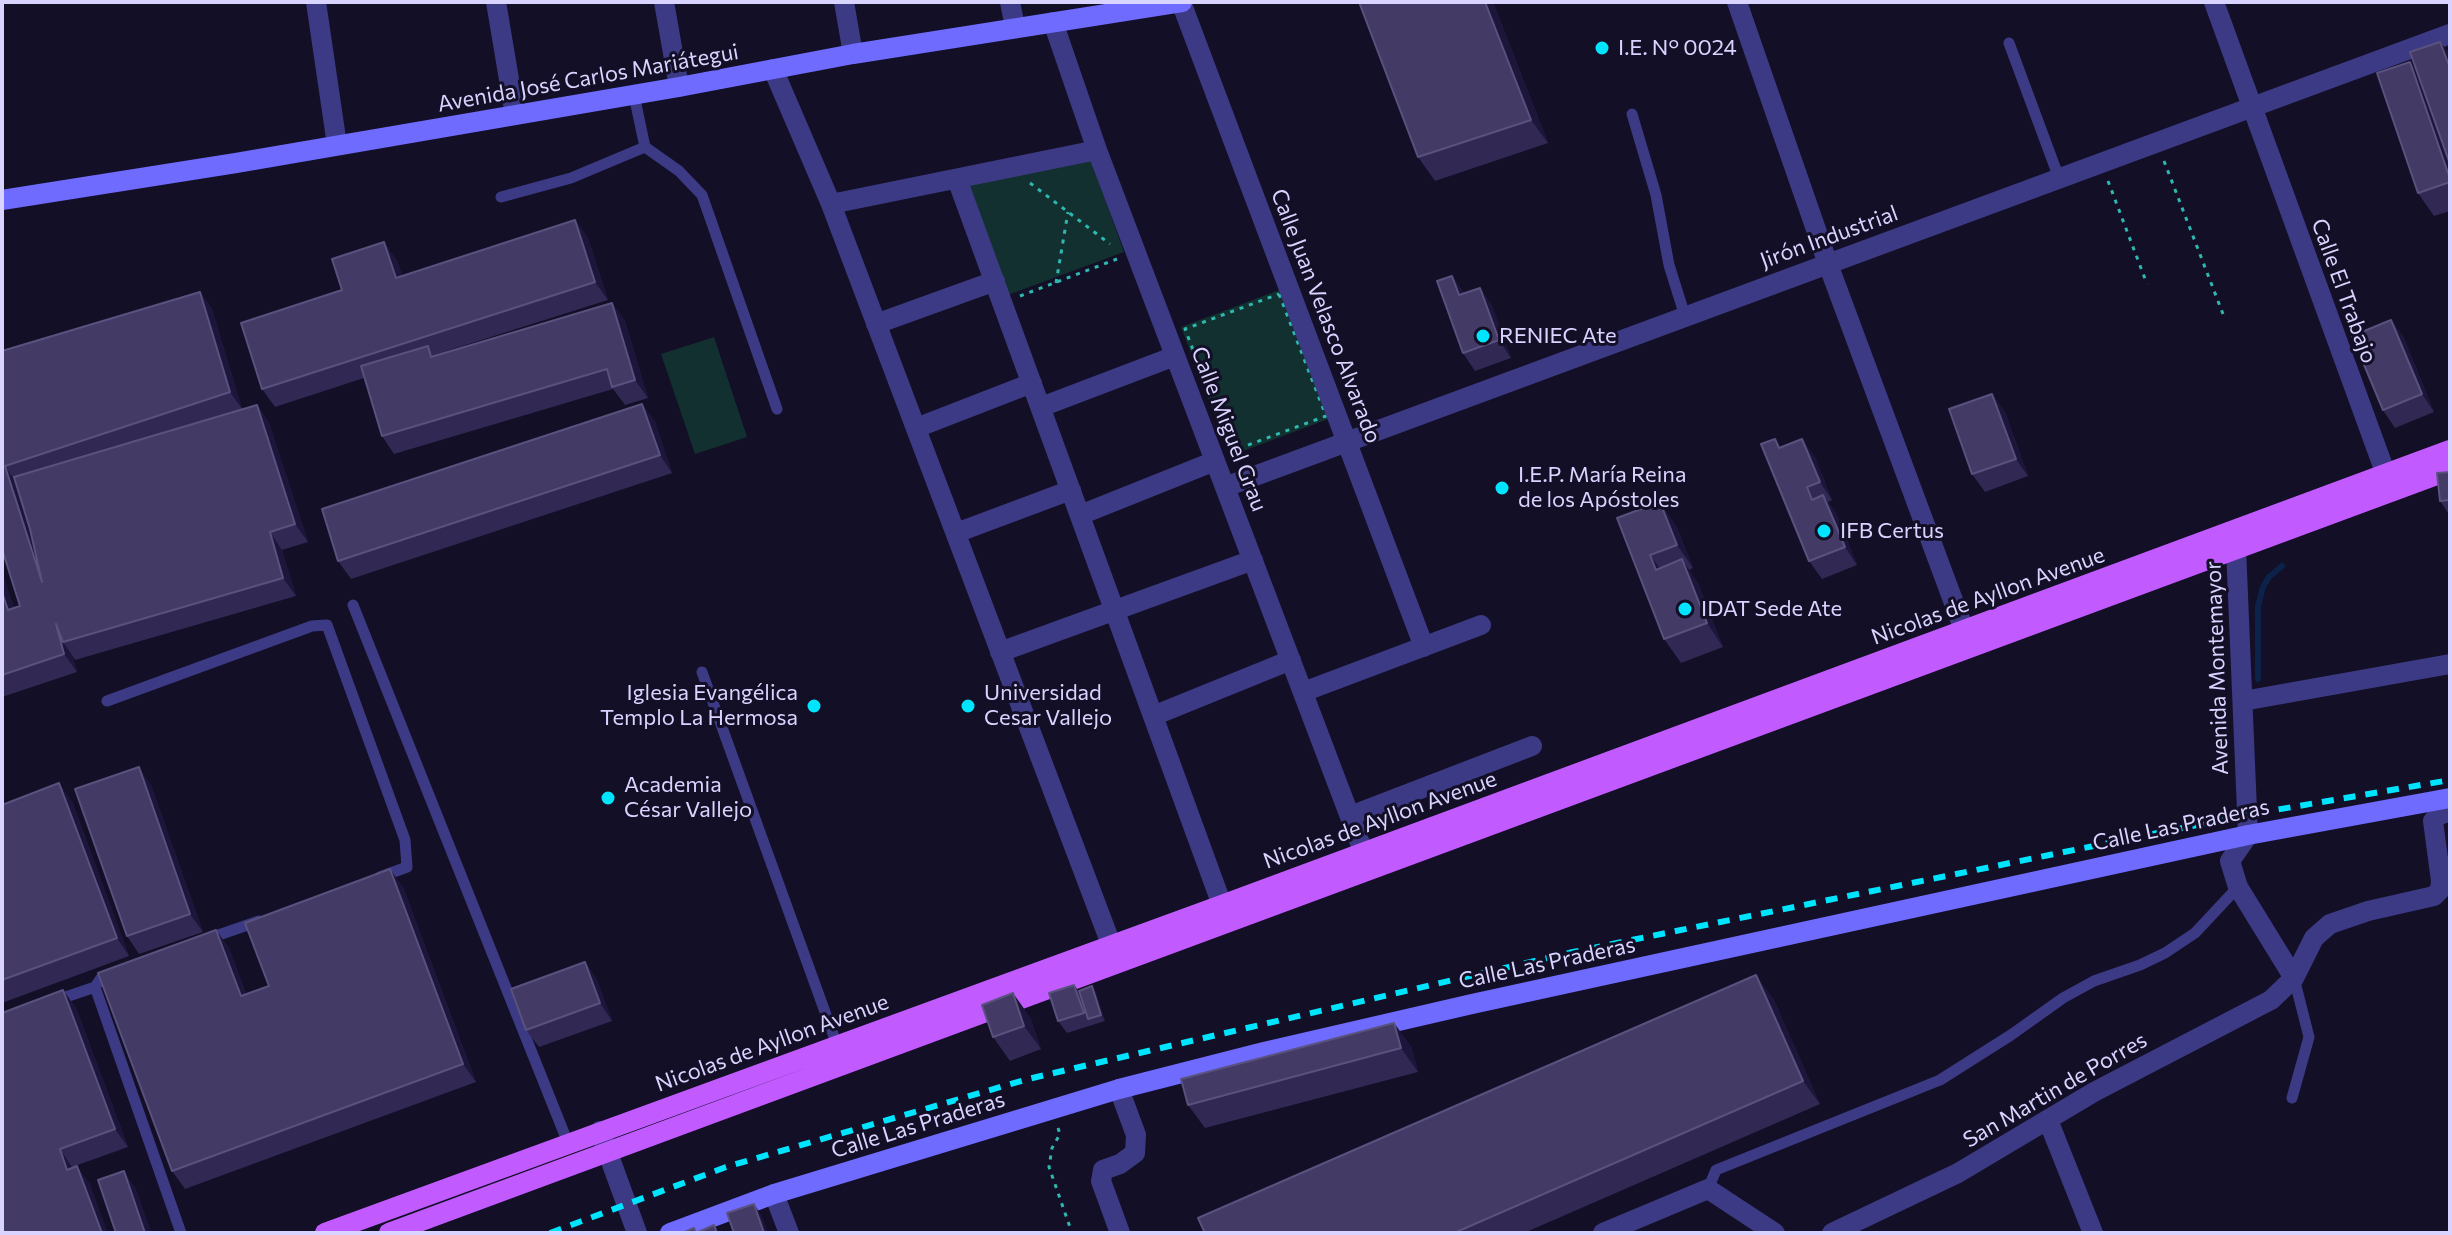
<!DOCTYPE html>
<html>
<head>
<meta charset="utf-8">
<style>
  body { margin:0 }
  #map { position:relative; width:2452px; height:1235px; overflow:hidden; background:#130f26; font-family:Commissioner,sans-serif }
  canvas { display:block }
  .frame { position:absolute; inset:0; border:4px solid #d9d4ff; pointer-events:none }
</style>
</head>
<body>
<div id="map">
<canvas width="2452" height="1235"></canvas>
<div class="frame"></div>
</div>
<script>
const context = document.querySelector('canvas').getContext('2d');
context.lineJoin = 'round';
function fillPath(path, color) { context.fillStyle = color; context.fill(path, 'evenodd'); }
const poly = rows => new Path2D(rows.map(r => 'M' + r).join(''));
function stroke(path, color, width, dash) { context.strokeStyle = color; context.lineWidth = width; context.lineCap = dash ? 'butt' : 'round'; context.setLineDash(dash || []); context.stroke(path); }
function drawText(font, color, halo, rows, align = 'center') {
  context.font = font + ' Commissioner,sans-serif'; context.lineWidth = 6; context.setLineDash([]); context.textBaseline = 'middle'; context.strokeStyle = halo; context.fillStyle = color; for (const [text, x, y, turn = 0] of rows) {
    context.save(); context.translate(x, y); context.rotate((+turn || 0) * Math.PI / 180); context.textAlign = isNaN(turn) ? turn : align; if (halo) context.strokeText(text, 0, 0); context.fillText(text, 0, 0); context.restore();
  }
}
fillPath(poly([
  [1089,154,1124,252,1005,296,964,182],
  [1282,289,1331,418,1230,456,1181,327],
  [714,337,747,437,695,454,661,354]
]), '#12302f');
stroke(poly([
  [2258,679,2258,606,2263,587,2269,577,2282,566]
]), '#0c2248', 6);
stroke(poly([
  [2164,161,2223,314],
  [2108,181,2147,284],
  [1030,183,1110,244],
  [1056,283,1068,212],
  [1279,294,1326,416,1232,451,1185,329,1279,294],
  [1020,296,1117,259],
  [1058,1128,1060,1134,1052,1148,1049,1167,1072,1233]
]), '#2fb8b0', 3, [4, 6]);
stroke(poly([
  [2009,43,2059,178],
  [634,95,645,147,679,171,702,195,777,409],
  [1632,114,1656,195,1669,265,1685,316],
  [501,197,571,178,645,147],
  [353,605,568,1143],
  [702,672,837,1045],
  [107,701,312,626,327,625,405,840,407,867,380,877],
  [207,939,259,921],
  [112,974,101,978,95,987,181,1233],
  [54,1001,95,987],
  [2292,1098,2309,1037,2294,978],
  [1708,1189,1716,1170,1940,1080,2011,1035,2063,998,2094,981,2140,965,2165,953,2195,933,2238,887]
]), '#3d3a85', 11);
stroke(poly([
  [316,2,337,145],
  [496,2,515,115],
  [664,2,679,87],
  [844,2,853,54],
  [1010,2,1015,27],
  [1181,2,1424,647],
  [1737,2,1828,264,1970,646],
  [2214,2,2392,491],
  [1053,22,1097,150,1363,851],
  [773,69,831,204,1111,944],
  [957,179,1222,905],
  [831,204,1097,150],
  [876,324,995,281],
  [1041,407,1175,356],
  [916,428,1032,383],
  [1225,487,2450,34],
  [1080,515,1215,461],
  [956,533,1071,490],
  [2236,548,2248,835,2230,861,2238,887,2294,978],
  [1000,652,1253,560],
  [1303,692,1481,625],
  [2243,701,2450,664],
  [1153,716,1291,660],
  [1350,816,1532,746],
  [1119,1089,1136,1135,1135,1153,1120,1164,1103,1170,1101,1181,1120,1233],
  [2048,1120,2093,1233],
  [600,1131,637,1233],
  [774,1194,789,1233],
  [1603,1233,1708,1189,1775,1233],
  [1832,1233,1958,1173,2094,1092,2271,1000,2294,978,2314,938,2330,924,2368,911,2434,896,2440,890,2441,881,2433,821,2437,816,2450,811]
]), '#3d3a85', 20);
stroke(poly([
  [2,200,236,163,679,87,853,54,1182,2],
  [670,1233,774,1194,1119,1089,1264,1052,1472,1004,2248,835,2450,798]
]), '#6f6bff', 20);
stroke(poly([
  [325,1233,1222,905,2450,450],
  [389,1233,2450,470]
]), '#c25bff', 20);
stroke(poly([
  [550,1233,726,1167,1028,1079,1573,952,2246,815,2450,780]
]), '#00e5ff', 6, [12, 10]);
fillPath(poly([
  [1493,2,1548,143,1435,181,1418,157],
  [2440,42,2450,55,2450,211,2434,216,2418,193,2410,62,2418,73],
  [575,220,588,238,608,300,434,355,612,303,625,321,648,398,625,405,613,389,394,454,382,436,364,378,275,407,262,389,342,290,397,260,402,276],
  [1452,276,1464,293,1480,288,1492,306,1511,358,1475,371,1463,353],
  [200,292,212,309,242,409,257,405,269,423,308,542,282,550,296,596,75,660,72,655,77,672,2,697,2,573,14,608,20,606,2,549,2,351],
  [2391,320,2404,338,2434,412,2395,428,2383,410],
  [1992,394,2005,412,2028,476,1985,492,1972,474],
  [642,404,655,422,672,473,351,579,338,561],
  [1781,447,1815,457,1832,500,1828,502,1836,513,1857,565,1822,579,1809,561],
  [2450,472,2450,516,2440,501],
  [1617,518,1676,525,1693,568,1689,570,1698,583,1723,647,1681,663,1664,639],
  [151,785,203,932,139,954,127,936],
  [72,801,129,956,2,1003,2,805],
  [403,887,476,1082,185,1189,172,1171,216,930,229,948,246,994,269,986],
  [585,962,597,980,612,1021,539,1047,526,1030],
  [1074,985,1079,991,1092,986,1096,993,1105,1021,1067,1033,1058,1021],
  [63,990,76,1008,128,1147,72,1167,90,1184,2,1233],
  [1773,998,1820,1104,1524,1233,1205,1233],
  [1030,1017,1041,1049,1010,1061,993,1037],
  [1411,1046,1418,1072,1205,1128,1188,1105,1181,1079]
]), '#312854');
fillPath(poly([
  [1485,2,1493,2,1548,143,1531,120],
  [2440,42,2450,55,2450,68],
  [2410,62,2426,85,2450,154,2450,179],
  [575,220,588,238,608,300,595,282],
  [384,242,397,260,408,296,396,278],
  [1452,276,1465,294,1459,295],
  [1480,288,1492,306,1511,358,1499,340],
  [200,292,212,309,243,410,230,392],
  [612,303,625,321,648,398,635,380],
  [2391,320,2404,338,2434,412,2422,394],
  [1992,394,2005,412,2028,476,2016,459],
  [642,404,655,422,672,473,660,455],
  [257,405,269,423,308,542,295,524],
  [1802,439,1815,457,1832,500,1820,482],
  [5,466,17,484,54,600,42,582],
  [1823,495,1836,513,1857,565,1845,547],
  [1660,502,1676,525,1693,568,1677,545],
  [270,532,282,550,296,596,283,578],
  [1650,555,1667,578,1656,570],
  [1682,559,1698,583,1723,647,1707,623],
  [2,573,21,628,8,610,2,592],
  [56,624,63,642,72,655,77,672,64,654],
  [139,767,151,785,203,932,190,914],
  [59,783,72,801,129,956,117,938],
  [390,869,403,887,476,1082,463,1064],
  [216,930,229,948,254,1014,241,996],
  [585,962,597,980,612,1021,600,1003],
  [1756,975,1773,998,1820,1104,1803,1081],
  [1074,985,1083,997,1088,1019,1084,1013],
  [1092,986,1096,993,1105,1021,1101,1015],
  [63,990,76,1008,128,1147,115,1129],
  [1013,993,1030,1017,1041,1049,1024,1026],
  [1394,1023,1411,1046,1418,1072,1401,1048],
  [60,1149,72,1167,80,1188,67,1170],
  [77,1166,90,1184,108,1233,102,1233],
  [124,1171,136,1189,152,1233,145,1233],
  [754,1204,762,1216,768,1233,764,1233]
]), '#1d163a');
const building = poly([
  [1359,2,1485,2,1531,120,1418,157,1359,2],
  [2440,42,2450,68,2450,164,2410,52,2440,42],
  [2410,62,2450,179,2450,182,2418,193,2377,73,2410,62],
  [575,220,595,282,262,389,241,323,342,290,332,259,384,242,396,278,575,220],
  [1452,276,1459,295,1480,288,1499,340,1463,353,1437,281,1452,276],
  [200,292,230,392,5,466,42,582,30,529,14,477,257,405,295,524,270,532,283,578,63,642,56,624,64,654,2,675,2,592,8,610,20,606,2,549,2,351,200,292],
  [612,303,635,380,612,387,607,369,382,436,361,366,428,346,431,357,612,303],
  [2391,320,2422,394,2383,410,2352,336,2391,320],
  [1992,394,2016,459,1972,474,1949,409,1992,394],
  [642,404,660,455,338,561,322,509,642,404],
  [1775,439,1779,448,1802,439,1820,482,1807,487,1812,500,1823,495,1845,547,1809,561,1761,444,1775,439],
  [2450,472,2450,500,2440,501,2437,473,2450,472],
  [1660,502,1677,545,1650,555,1656,570,1682,559,1707,623,1664,639,1617,518,1660,502],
  [139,767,190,914,127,936,75,789,139,767],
  [59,783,117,938,2,980,2,805,59,783],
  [390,869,463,1064,172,1171,98,973,216,930,241,996,269,986,245,923,390,869],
  [585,962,600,1003,526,1030,511,989,585,962],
  [1756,975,1803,1081,1454,1233,1205,1233,1198,1218,1756,975],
  [1074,985,1084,1013,1058,1021,1049,993,1074,985],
  [1092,986,1101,1015,1088,1019,1079,991,1092,986],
  [63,990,115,1129,60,1149,67,1170,77,1166,102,1233,2,1233,2,1013,63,990],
  [1013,993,1024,1026,993,1037,982,1005,1013,993],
  [1394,1023,1401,1048,1188,1105,1181,1079,1394,1023],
  [124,1171,145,1233,116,1233,98,1180,124,1171],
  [754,1204,764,1233,734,1233,727,1213,754,1204],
  [714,1225,717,1233,682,1233,694,1228,696,1233,714,1225]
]);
fillPath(building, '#433a66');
stroke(building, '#5a527e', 2);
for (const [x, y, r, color] of [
  [1602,48,8,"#00e5ff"],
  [1483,336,8,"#00e5ff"],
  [1502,488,8,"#00e5ff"],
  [1824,531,8,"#00e5ff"],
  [1685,609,8,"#00e5ff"],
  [814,706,8,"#00e5ff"],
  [968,706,8,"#00e5ff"],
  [608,798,8,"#00e5ff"]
]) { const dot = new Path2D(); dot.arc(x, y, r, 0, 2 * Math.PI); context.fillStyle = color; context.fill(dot); stroke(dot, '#130f26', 3); }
drawText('22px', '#d9d4ff', '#130f26', [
  ["I.E. N° 0024",1618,48],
  ["RENIEC Ate",1499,336],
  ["I.E.P. María Reina",1518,475],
  ["de los Apóstoles",1518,500],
  ["IFB Certus",1840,531],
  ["IDAT Sede Ate",1701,609],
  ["Iglesia Evangélica",798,693,"right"],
  ["Templo La Hermosa",798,718,"right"],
  ["Universidad",984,693],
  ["Cesar Vallejo",984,718],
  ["Academia",624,785],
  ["César Vallejo",624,810]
], 'left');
drawText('22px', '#d9d4ff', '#130f26', [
  ["Avenida José Carlos Mariátegui",588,78,-10],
  ["Jirón Industrial",1829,237,-20],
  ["Calle El Trabajo",2344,291,70],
  ["Calle Juan Velasco Alvarado",1326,316,69],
  ["Calle Miguel Grau",1229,429,69],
  ["Nicolas de Ayllon Avenue",1988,596,-20],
  ["Avenida Montemayor",2217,668,-92],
  ["Nicolas de Ayllon Avenue",1380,820,-20],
  ["Calle Las Praderas",2181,825,-12],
  ["Calle Las Praderas",1547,963,-12],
  ["Nicolas de Ayllon Avenue",772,1043,-20],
  ["San Martin de Porres",2055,1090,-30],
  ["Calle Las Praderas",918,1125,-17]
]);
</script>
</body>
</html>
